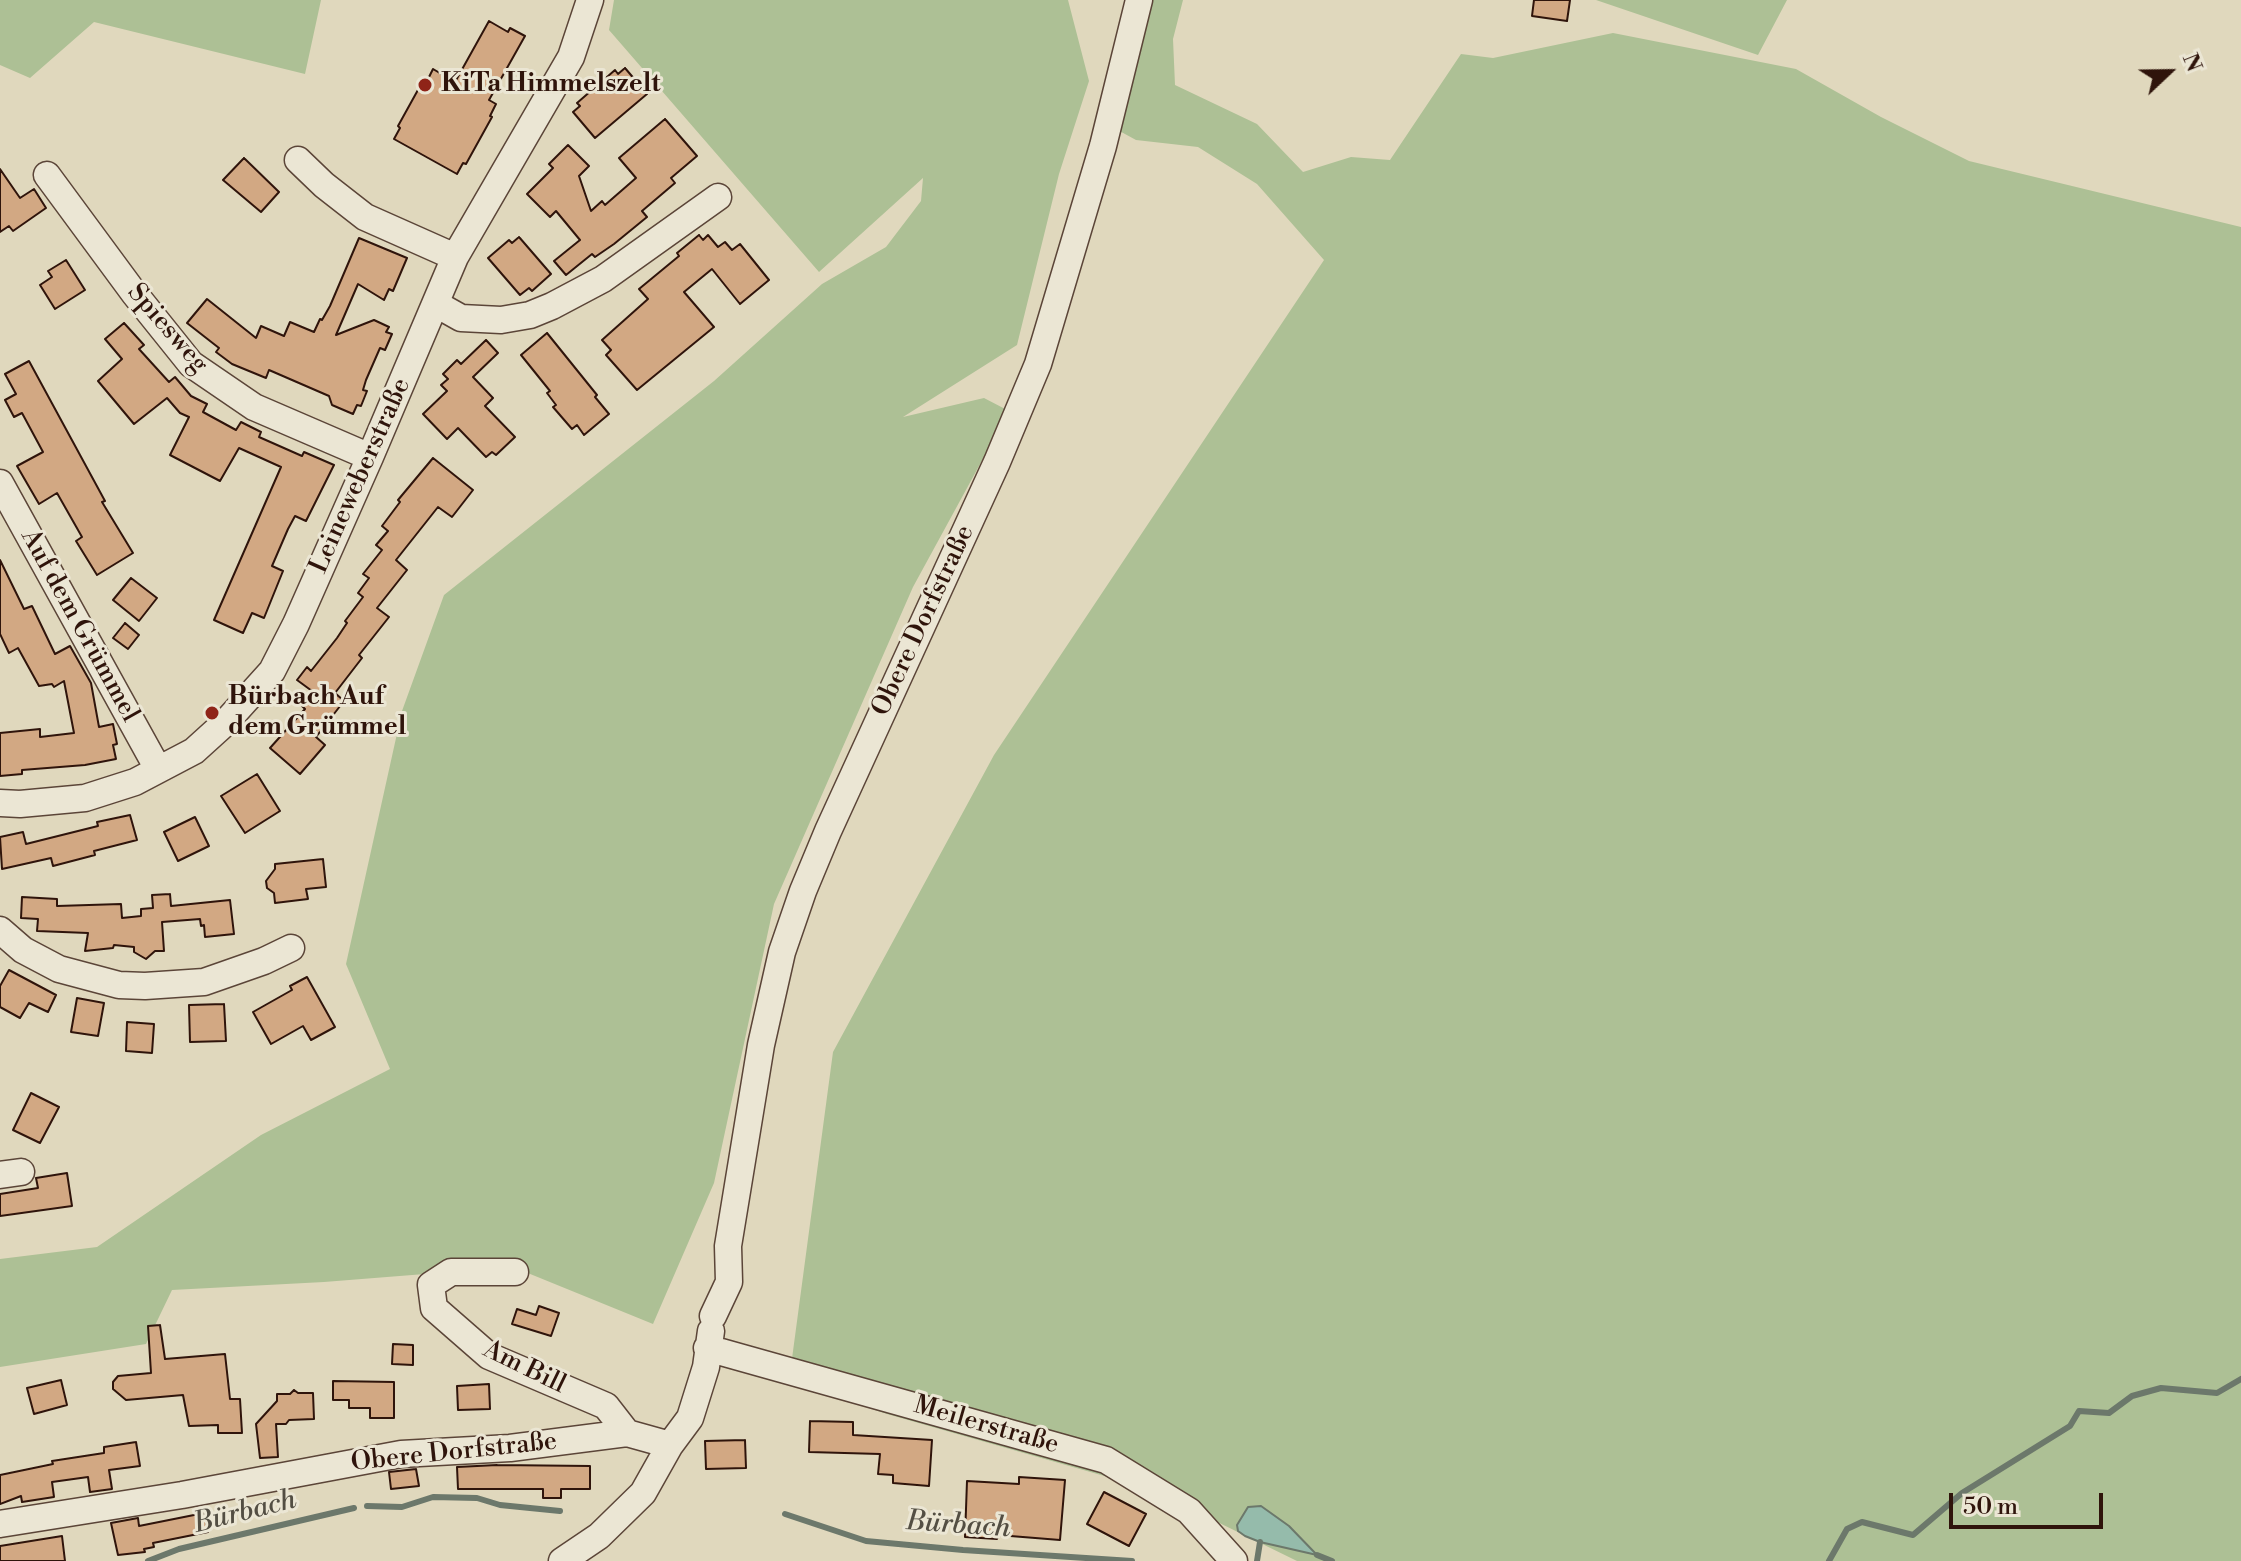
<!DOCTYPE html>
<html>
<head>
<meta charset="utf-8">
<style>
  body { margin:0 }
  #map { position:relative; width:2241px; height:1561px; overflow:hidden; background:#e0d8bd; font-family:"Libre Bodoni",serif }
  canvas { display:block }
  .north { position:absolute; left:2129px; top:32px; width:80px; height:80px; -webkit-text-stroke:6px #ebe6d4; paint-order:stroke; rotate:68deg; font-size:22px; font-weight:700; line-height:32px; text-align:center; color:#2f140b }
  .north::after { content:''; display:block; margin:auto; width:28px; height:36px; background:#2f140b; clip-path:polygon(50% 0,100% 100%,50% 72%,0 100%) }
  .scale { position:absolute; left:1949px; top:1493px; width:154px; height:36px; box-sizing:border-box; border:4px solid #2f140b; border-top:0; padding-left:10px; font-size:24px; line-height:28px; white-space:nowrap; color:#2f140b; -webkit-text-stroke:6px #ebe6d4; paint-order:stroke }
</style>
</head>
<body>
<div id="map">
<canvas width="2241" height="1561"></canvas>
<div class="north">N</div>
<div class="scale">50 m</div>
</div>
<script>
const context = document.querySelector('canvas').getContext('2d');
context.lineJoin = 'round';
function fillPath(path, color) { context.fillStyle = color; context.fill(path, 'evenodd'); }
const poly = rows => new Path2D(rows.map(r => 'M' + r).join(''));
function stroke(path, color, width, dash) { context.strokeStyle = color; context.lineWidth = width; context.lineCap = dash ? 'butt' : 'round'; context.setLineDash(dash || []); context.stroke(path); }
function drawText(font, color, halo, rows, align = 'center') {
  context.font = font + ' "Libre Bodoni",serif'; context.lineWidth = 6; context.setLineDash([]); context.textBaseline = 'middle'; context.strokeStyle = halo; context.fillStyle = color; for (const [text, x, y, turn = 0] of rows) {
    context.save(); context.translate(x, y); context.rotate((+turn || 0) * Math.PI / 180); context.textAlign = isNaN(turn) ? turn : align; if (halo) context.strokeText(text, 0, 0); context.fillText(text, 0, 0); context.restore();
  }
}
fillPath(poly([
  [0,0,321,0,305,74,94,22,30,78,0,65],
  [614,0,1068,0,1089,81,1059,174,1017,345,903,417,984,398,1009,411,913,587,774,904,714,1183,653,1324,513,1267,324,1282,172,1290,146,1344,0,1367,0,1259,97,1247,261,1135,390,1069,346,964,402,711,444,595,714,381,822,284,886,247,921,201,923,178,819,272,609,30],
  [1152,0,1183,0,1173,39,1175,85,1257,124,1303,172,1351,157,1390,160,1461,54,1493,58,1613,33,1796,69,1881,117,1969,161,2241,227,2241,1561,1297,1561,1150,1489,887,1414,789,1381,833,1052,994,755,1324,260,1257,184,1198,147,1136,140,1114,128,1136,31],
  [1596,0,1787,0,1758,55]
]), '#adc095');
const water = poly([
  [1261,1506,1289,1526,1317,1555,1260,1542,1245,1536,1238,1531,1237,1525,1248,1507,1261,1506]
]);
fillPath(water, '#95bbab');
stroke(water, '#6c786b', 2);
stroke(poly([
  [367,1506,402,1507,433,1497,477,1498,500,1505,560,1511],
  [785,1514,866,1541,963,1550,1132,1561],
  [1317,1555,1332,1561],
  [148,1561,179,1549,354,1508],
  [1257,1561,1260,1542],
  [1829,1561,1847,1529,1862,1522,1913,1535,1962,1493,2070,1426,2079,1411,2109,1413,2132,1396,2161,1388,2217,1393,2241,1379]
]), '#6c786b', 6);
const building = poly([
  [1534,0,1570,0,1567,21,1532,16,1534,0],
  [489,21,508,32,510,28,525,36,489,100,496,104,490,116,492,117,466,164,463,163,457,174,394,139,400,128,398,126,424,79,427,81,433,69,455,82,489,21],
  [625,68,647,94,595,138,573,112,580,106,577,103,615,70,618,74,625,68],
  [665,119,697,156,671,178,675,183,642,211,647,217,614,244,595,257,592,254,566,275,554,261,580,240,556,211,550,217,527,194,553,168,549,164,568,145,589,166,579,176,591,211,602,201,605,205,636,178,619,158,665,119],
  [244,158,279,192,261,212,223,180,244,158],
  [0,169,20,198,34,189,46,208,13,231,9,226,0,232,0,169],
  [699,235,703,240,708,235,718,247,725,242,732,250,740,244,769,280,740,304,712,269,684,292,714,327,637,390,606,355,611,350,602,340,648,299,639,289,679,256,677,253,699,235],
  [519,237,551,274,532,291,529,288,520,295,488,258,509,240,512,243,519,237],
  [359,238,407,258,393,291,389,289,384,300,358,284,336,335,374,320,389,327,386,332,392,334,385,350,380,348,366,380,363,390,367,391,361,406,357,405,353,414,332,405,329,396,269,370,266,378,232,364,216,352,219,348,187,323,207,299,256,338,261,326,284,336,290,322,314,332,320,319,322,320,330,306,359,238],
  [66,260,85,290,55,309,40,285,52,277,48,271,66,260],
  [124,323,144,345,139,349,169,382,175,377,191,396,207,404,203,412,236,430,241,422,261,432,259,437,302,456,304,452,334,465,306,521,295,516,288,529,272,566,283,571,264,618,252,613,243,633,214,620,281,467,239,448,220,481,170,455,189,417,180,413,167,398,134,424,98,381,122,359,105,339,124,323],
  [547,333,597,395,595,397,609,414,584,435,577,425,572,429,553,407,556,405,547,393,550,391,521,355,547,333],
  [486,340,498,353,473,377,493,398,485,406,515,437,496,455,492,452,486,457,458,428,447,439,423,414,447,391,441,385,448,379,443,374,457,360,461,364,486,340],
  [29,361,105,501,102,502,133,553,97,575,76,541,82,537,57,493,39,504,17,466,43,452,22,413,14,417,5,400,16,394,5,374,29,361],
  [433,458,473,490,452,517,438,507,396,560,407,570,377,608,389,617,359,655,362,658,335,693,344,701,316,737,325,745,300,774,270,748,305,709,302,706,312,691,297,680,307,667,311,671,337,638,347,623,345,621,363,597,358,593,369,578,363,574,382,550,376,545,388,531,382,526,400,502,398,500,433,458],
  [0,560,24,609,32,606,55,654,70,646,91,683,99,727,113,724,117,744,113,745,116,759,85,765,22,770,22,774,0,776,0,733,40,729,40,737,74,733,64,681,54,687,52,684,39,686,18,648,9,653,0,634,0,560],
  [131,578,157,598,139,621,113,600,131,578],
  [125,623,139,635,128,649,113,638,125,623],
  [257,774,280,811,245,833,221,796,257,774],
  [130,815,137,840,94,851,95,855,53,866,51,858,2,869,0,837,23,832,26,844,98,826,97,822,130,815],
  [195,817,209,846,178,861,164,832,195,817],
  [323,859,326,887,306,889,308,899,275,903,274,893,267,888,266,881,275,869,275,864,323,859],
  [170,894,171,906,230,900,234,934,205,937,204,925,201,926,200,919,162,922,164,951,155,951,146,959,134,952,134,947,114,945,113,948,85,951,88,933,37,931,38,919,21,918,22,897,57,899,57,906,121,904,122,918,141,916,141,909,153,908,152,895,170,894],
  [9,970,56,995,48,1012,29,1003,20,1018,0,1007,0,986,9,970],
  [307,977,335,1027,311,1040,303,1026,271,1044,253,1012,292,990,290,986,307,977],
  [77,998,104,1003,98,1036,71,1032,77,998],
  [224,1004,226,1041,190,1042,189,1005,224,1004],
  [127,1022,154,1024,152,1053,126,1051,127,1022],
  [31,1093,59,1107,40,1143,13,1130,31,1093],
  [67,1173,72,1206,0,1216,0,1194,38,1188,36,1178,67,1173],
  [539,1306,559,1313,551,1336,512,1324,517,1309,536,1315,539,1306],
  [160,1325,165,1359,225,1354,230,1399,240,1399,242,1433,218,1433,218,1425,189,1426,183,1395,126,1400,113,1389,113,1382,118,1376,151,1373,148,1326,160,1325],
  [393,1344,413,1345,413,1365,392,1364,393,1344],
  [61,1380,67,1405,34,1414,27,1388,61,1380],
  [333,1381,394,1382,394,1418,370,1418,370,1408,349,1408,349,1400,333,1400,333,1381],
  [489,1384,490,1409,458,1410,457,1386,489,1384],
  [294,1390,298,1393,313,1393,314,1419,289,1420,286,1424,276,1424,278,1457,260,1458,256,1424,277,1401,277,1394,290,1394,294,1390],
  [810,1421,853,1422,853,1435,932,1440,929,1486,893,1483,893,1475,878,1474,880,1454,809,1452,810,1421],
  [745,1440,746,1468,706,1469,705,1441,745,1440],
  [136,1442,140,1466,109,1470,112,1489,90,1492,88,1477,52,1482,54,1497,22,1502,21,1496,0,1504,0,1475,53,1464,52,1461,104,1453,104,1447,136,1442],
  [497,1465,590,1466,590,1489,561,1489,561,1498,543,1498,543,1489,458,1489,457,1467,497,1465],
  [416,1469,419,1486,391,1489,389,1472,416,1469],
  [1019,1477,1065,1480,1060,1540,998,1535,997,1539,965,1537,967,1481,1019,1484,1019,1477],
  [1104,1492,1146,1514,1129,1546,1087,1524,1104,1492],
  [204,1513,208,1532,153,1543,154,1547,144,1549,145,1552,118,1555,111,1523,138,1518,139,1526,204,1513],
  [62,1536,65,1561,0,1561,0,1546,62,1536]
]);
fillPath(building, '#d2a883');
stroke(building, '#2f140b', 2);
const minor = poly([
  [298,160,324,185,365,217,455,257],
  [47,175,134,293,191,364,254,407,370,457],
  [436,304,461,318,501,320,530,315,552,306,603,279,718,197],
  [0,483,158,769],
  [0,803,20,804,85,798,135,782,194,751,226,722,272,671,296,624,370,457,455,257,571,57,590,0],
  [0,930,23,950,59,969,119,985,145,986,204,982,264,961,291,948],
  [0,1175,21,1172],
  [515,1272,451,1272,431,1285,434,1308,489,1356,606,1406,627,1433],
  [713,1316,729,1282,728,1246,761,1045,782,952,803,891,828,831,997,462,1038,364,1103,146,1139,0],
  [707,1348,1106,1460,1189,1511,1234,1561],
  [0,1524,182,1495,401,1454,510,1448,627,1433,670,1445],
  [562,1561,599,1536,643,1493,670,1445,690,1418,706,1367,711,1331]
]);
stroke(minor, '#5b4538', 29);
stroke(minor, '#ebe6d4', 26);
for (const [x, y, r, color] of [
  [425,85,8,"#8f2418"],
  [212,713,8,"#8f2418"]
]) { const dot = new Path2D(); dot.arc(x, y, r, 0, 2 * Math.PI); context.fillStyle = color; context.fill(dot); stroke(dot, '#ebe6d4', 3); }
drawText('bold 26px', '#2f140b', '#ebe6d4', [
  ["KiTa Himmelszelt",441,85],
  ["Bürbach Auf",228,698],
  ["dem Grümmel",228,728]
], 'left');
drawText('26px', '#2f140b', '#ebe6d4', [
  ["Spiesweg",167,329,49],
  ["Leineweberstraße",361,476,-66],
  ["Obere Dorfstraße",924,621,-65],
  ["Auf dem Grümmel",79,626,61],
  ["Am Bill",524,1368,26],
  ["Meilerstraße",986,1426,16],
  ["Obere Dorfstraße",454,1453,-6]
]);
drawText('italic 28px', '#534e43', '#ebe6d4', [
  ["Bürbach",245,1513,-14],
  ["Bürbach",958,1526,4]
]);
</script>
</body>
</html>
